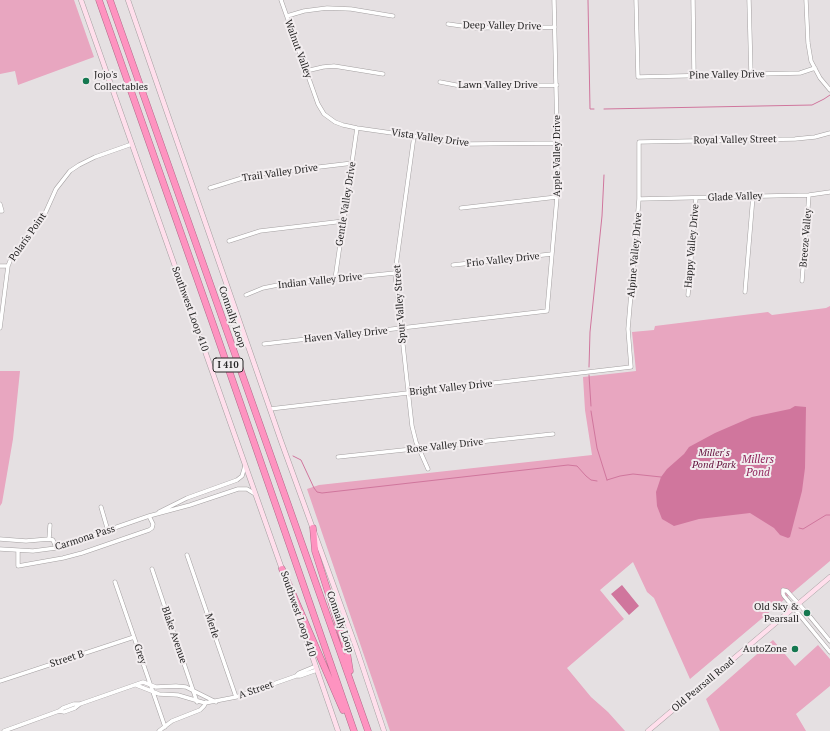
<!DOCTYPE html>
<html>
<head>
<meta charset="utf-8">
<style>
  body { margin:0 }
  canvas { display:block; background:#e5e0e2 }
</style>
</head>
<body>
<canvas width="830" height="731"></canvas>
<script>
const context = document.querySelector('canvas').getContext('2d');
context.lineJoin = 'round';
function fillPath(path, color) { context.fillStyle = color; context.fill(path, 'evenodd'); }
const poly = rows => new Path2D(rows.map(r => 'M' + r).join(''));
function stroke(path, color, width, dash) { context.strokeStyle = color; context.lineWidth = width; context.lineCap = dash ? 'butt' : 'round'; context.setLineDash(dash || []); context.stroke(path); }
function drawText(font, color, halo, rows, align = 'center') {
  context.font = font + ' "PT Serif",serif'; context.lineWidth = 4; context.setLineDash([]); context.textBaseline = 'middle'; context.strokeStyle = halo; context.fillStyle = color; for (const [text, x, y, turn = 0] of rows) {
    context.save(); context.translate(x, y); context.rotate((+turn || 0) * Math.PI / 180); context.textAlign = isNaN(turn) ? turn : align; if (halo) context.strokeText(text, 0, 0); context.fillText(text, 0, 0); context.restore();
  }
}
fillPath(poly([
  [0,0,74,0,94,57,18,85,15,71,0,74],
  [830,306,830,561,690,679,654,598,647,592,633,562,600,590,624,619,567,668,591,697,608,712,625,731,390,731,307,489,319,485,592,455,585,410,583,377,636,371,632,332,654,330,655,326,768,312,772,315,826,308],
  [0,371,20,371,13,439,2,503,0,506],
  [773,640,795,666,818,645,830,659,830,686,796,714,806,731,720,731,706,699]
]), '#e8a6c0');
fillPath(poly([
  [795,406,806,407,805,468,802,491,790,537,788,538,780,535,774,528,750,513,699,519,674,526,662,519,657,506,656,492,661,477,667,469,684,454,689,447,715,433,752,417,790,409],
  [622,585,639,606,629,615,611,594]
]), '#d0769d');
stroke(poly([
  [588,0,590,109,594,109],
  [604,109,812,105,824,99,830,95],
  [589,367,590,332,602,216,604,175],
  [589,375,591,406],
  [591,411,597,448,607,480],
  [293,456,301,460,314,488,317,492,322,493,568,465,577,466,586,476,591,480,597,481],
  [607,480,620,476,633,474,661,477],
  [799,528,803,529,826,515,830,515]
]), '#d0769d', 1);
const street = poly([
  [281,0,318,104,324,114,335,122,343,125,357,128,469,144,558,143],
  [636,0,638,77,800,73,815,68],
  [693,0,694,75],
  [749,0,751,74],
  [806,0,808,43,811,61,820,78,830,90],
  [287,16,304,11,327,8,351,9,393,16],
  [448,24,476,28,555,27],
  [306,71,323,67,334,66,383,74],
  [440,82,461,86,474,86,557,85],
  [414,136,395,273,412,426,416,442,428,469],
  [210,188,252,175,353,163],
  [639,199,809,195,830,192],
  [0,204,2,211,0,211],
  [461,208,557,197],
  [229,241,260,231,344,221],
  [453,265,552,254],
  [0,266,8,266],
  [335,279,357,128],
  [802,281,809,195],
  [745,292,753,196],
  [246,295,263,288,278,285,395,273],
  [688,295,696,198],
  [0,328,8,266,10,261,15,252,43,218,56,189,70,171,79,165,95,157,132,144],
  [264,344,547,311,557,197,558,175,554,0],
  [270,409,631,367,628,329,639,199,639,142,795,139,815,137,830,133],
  [338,457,553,434],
  [101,507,108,531],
  [159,512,187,498,237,480,242,476,245,466],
  [0,539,26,541,49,539,53,540,56,548],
  [49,539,50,525],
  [0,549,33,551,56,548,149,516,190,505,238,489,247,489,255,494],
  [18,551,18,566,63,558,82,553,149,530,152,528,153,524,149,516],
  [187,555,236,697],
  [152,569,197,702],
  [115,582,165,727],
  [783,590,783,594,784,596,830,652],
  [783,590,787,591,807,613,830,641],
  [296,676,300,676,317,670],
  [0,681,134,637],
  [136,685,159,694,178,695,205,703,236,697,296,676,299,673,316,666],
  [59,711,64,712,75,708,80,704],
  [4,731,59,711,63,708,74,704,80,704,143,682,156,687,176,686,186,687,216,702],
  [159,731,172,721,200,710,204,706,206,702]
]);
const secondary = poly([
  [81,0,283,572],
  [128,0,281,441,357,650,384,731],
  [294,603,338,731],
  [648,731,830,577]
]);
const highway = poly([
  [99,0,214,327,354,731],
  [110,0,368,731],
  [313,528,315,551,347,652,350,671],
  [282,569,343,710]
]);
stroke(street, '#a4a0a1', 4.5);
stroke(secondary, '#a4a0a1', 5.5);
stroke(highway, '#b26c8a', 7);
stroke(street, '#fff', 3.5);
stroke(secondary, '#ffdfec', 4.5);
stroke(highway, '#fe93c0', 6);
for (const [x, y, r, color] of [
  [86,81,4,"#157850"],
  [807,613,4,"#157850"],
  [795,649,4,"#157850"]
]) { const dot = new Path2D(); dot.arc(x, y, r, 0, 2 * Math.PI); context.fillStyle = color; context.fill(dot); stroke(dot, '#f2edef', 1.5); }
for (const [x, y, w] of [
  [228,365,30]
]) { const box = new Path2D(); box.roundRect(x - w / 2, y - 7, w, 14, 3); context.fillStyle = '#f2edef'; context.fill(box); stroke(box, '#262525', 1); }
drawText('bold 9px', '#262525', null, [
  ["I 410",228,365]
]);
drawText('10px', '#262525', '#f2edef', [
  ["Deep Valley Drive",502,26,1],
  ["Walnut Valley",298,49,70],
  ["Pine Valley Drive",727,75,-1],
  ["Lawn Valley Drive",498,85],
  ["Vista Valley Drive",430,138,8],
  ["Royal Valley Street",735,140,-1],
  ["Apple Valley Drive",557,156,-90],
  ["Trail Valley Drive",280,173,-8],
  ["Glade Valley",735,197,-2],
  ["Gentle Valley Drive",346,204,-81],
  ["Polaris Point",28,237,-55],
  ["Breeze Valley",806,238,-85],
  ["Happy Valley Drive",692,246,-85],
  ["Alpine Valley Drive",635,255,-85],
  ["Frio Valley Drive",503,260,-6],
  ["Indian Valley Drive",320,281,-6],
  ["Spur Valley Street",400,304,-94],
  ["Southwest Loop 410",190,309,70],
  ["Connally Loop",232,317,71],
  ["Haven Valley Drive",346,335,-6],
  ["Bright Valley Drive",451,388,-6],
  ["Rose Valley Drive",445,446,-6],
  ["Carmona Pass",85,538,-18],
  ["Southwest Loop 410",298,614,71],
  ["Connally Loop",340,622,71],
  ["Merle",212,626,71],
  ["Blake Avenue",174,635,71],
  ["Grey",140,654,71],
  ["Street B",67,659,-18],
  ["Old Pearsall Road",703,685,-40],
  ["A Street",256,690,-19]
]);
drawText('10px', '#262525', '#f2edef', [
  ["Jojo's",94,75,"left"],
  ["Collectables",94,87,"left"],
  ["Old Sky &",799,607],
  ["Pearsall",799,619],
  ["AutoZone",787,649]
], 'right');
drawText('italic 10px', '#620f3b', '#f2edef', [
  ["Miller's",714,453],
  ["Pond Park",714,465]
]);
drawText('italic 11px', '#91265c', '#f2edef', [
  ["Millers",758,460],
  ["Pond",758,473]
]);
</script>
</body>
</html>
